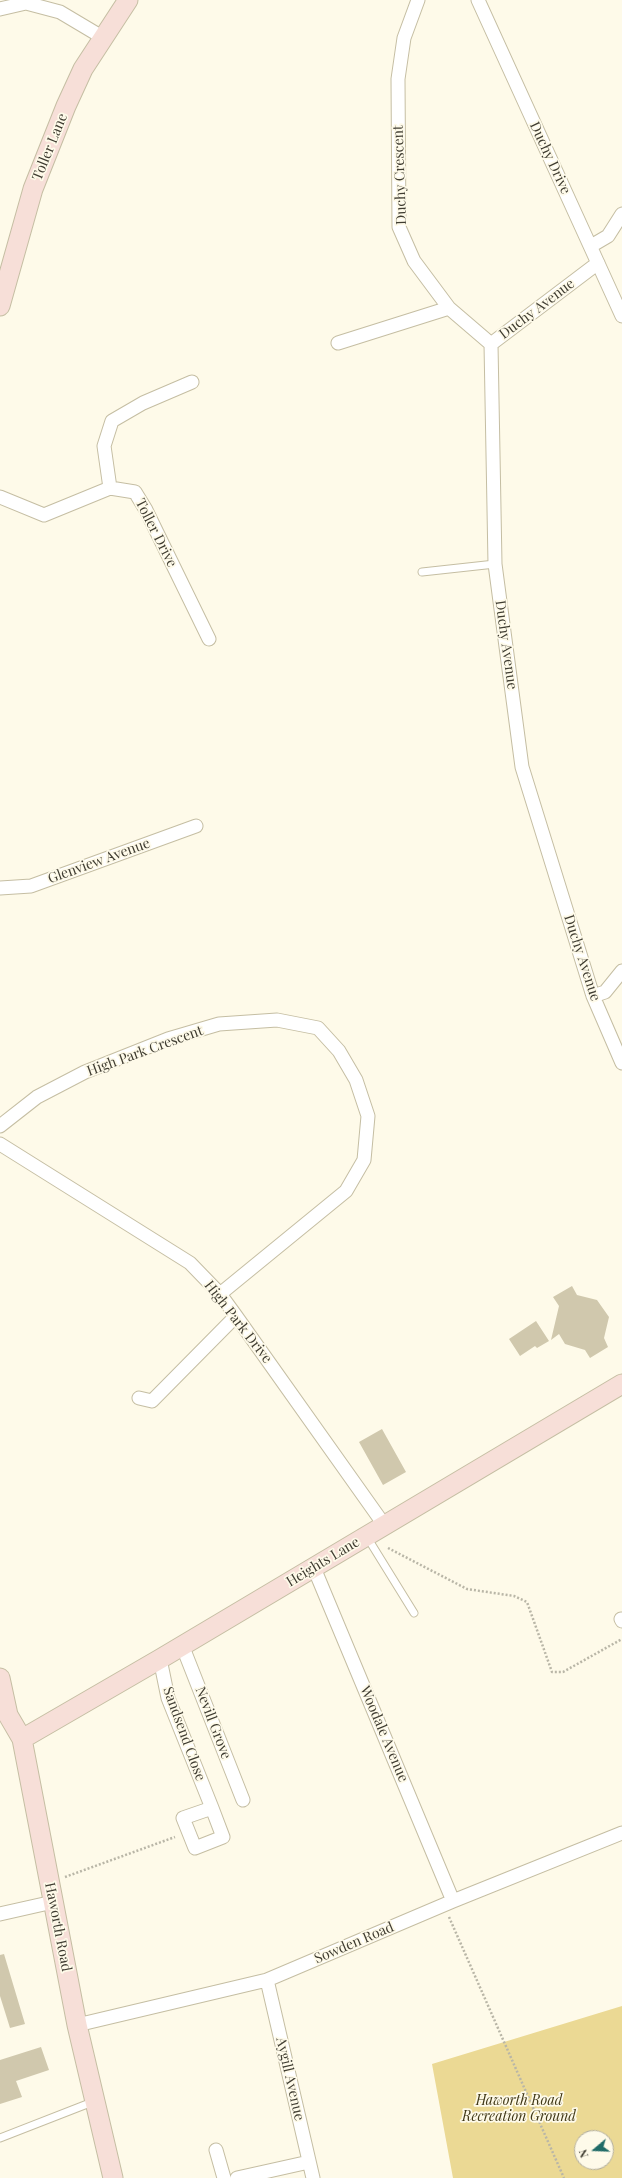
<!DOCTYPE html>
<html>
<head>
<meta charset="utf-8">
<style>
  body { margin:0 }
  #map { position:relative; width:622px; height:2178px; overflow:hidden; background:#fefae9; font-family:"Playfair Display",serif }
  canvas { display:block }
  .north { position:absolute; left:574px; top:2130px; width:40px; height:40px; box-sizing:border-box; background:#fefae9; border:1px solid #b2ae9f; border-radius:50%; rotate:251deg; font-size:11px; font-weight:700; line-height:16px; text-align:center; color:#3f3c31 }
  .north::after { content:''; display:block; margin:auto; width:14px; height:18px; background:#206b67; clip-path:polygon(50% 0,100% 100%,50% 72%,0 100%) }
</style>
</head>
<body>
<div id="map">
<canvas width="622" height="2178"></canvas>
<div class="north">N</div>
</div>
<script>
const context = document.querySelector('canvas').getContext('2d');
context.lineJoin = 'round';
function fillPath(path, color) { context.fillStyle = color; context.fill(path, 'evenodd'); }
const poly = rows => new Path2D(rows.map(r => 'M' + r).join(''));
function stroke(path, color, width, dash) { context.strokeStyle = color; context.lineWidth = width; context.lineCap = dash ? 'butt' : 'round'; context.setLineDash(dash || []); context.stroke(path); }
function drawText(font, color, halo, rows, align = 'center') {
  context.font = font + ' "Playfair Display",serif'; context.lineWidth = 3.5; context.setLineDash([]); context.textBaseline = 'middle'; context.strokeStyle = halo; context.fillStyle = color; for (const [text, x, y, turn = 0] of rows) {
    context.save(); context.translate(x, y); context.rotate((+turn || 0) * Math.PI / 180); context.textAlign = isNaN(turn) ? turn : align; if (halo) context.strokeText(text, 0, 0); context.fillText(text, 0, 0); context.restore();
  }
}
fillPath(poly([
  [622,2006,622,2178,453,2178,432,2064],
  [582,2138,606,2138,606,2162,582,2162]
]), '#ebd994');
fillPath(poly([
  [572,1286,577,1295,597,1300,609,1317,604,1338,608,1347,590,1358,585,1350,565,1344,559,1334,551,1340,559,1306,553,1297],
  [536,1321,549,1341,537,1348,535,1346,520,1356,509,1339],
  [382,1429,406,1472,383,1485,359,1442],
  [4,1954,25,2024,10,2028,0,1996,0,1955],
  [41,2047,49,2070,16,2081,22,2097,0,2104,0,2060]
]), '#d0c8ad');
const lane = poly([
  [422,572,495,564],
  [367,1537,414,1613],
  [0,2138,95,2101]
]);
const street = poly([
  [418,0,404,38,398,79,399,227,414,261,449,308,491,344],
  [478,0,622,316],
  [0,9,26,3,60,12,102,37],
  [591,246,608,236,622,214],
  [598,263,491,344,495,564,522,767,593,996,622,1063],
  [338,343,449,308],
  [110,488,104,446,112,421,143,403,192,382],
  [0,497,44,515,110,488,135,492,146,510,209,639],
  [0,888,31,886,196,826],
  [593,996,605,992,622,971],
  [0,1126,37,1097,85,1072,168,1039,219,1024,277,1020,318,1028,339,1051,356,1080,368,1116,364,1160,346,1191,220,1294],
  [0,1144,190,1263,220,1294,236,1316,385,1526],
  [139,1398,152,1401,236,1316],
  [314,1568,453,1901],
  [621,1619,622,1621],
  [182,1645,243,1800],
  [160,1659,168,1698,212,1808,223,1837,195,1848,183,1818,212,1808],
  [0,1914,53,1902],
  [267,1980,313,2178],
  [77,2025,267,1980,453,1901,622,1833],
  [216,2150,224,2178],
  [237,2178,309,2162]
]);
const secondary = poly([
  [0,306,33,189,66,106,83,69,128,0],
  [0,1678,8,1715,22,1739,77,2025,113,2178],
  [22,1739,160,1659,622,1384]
]);
stroke(lane, '#c5bea3', 9);
stroke(street, '#c5bea3', 15);
stroke(secondary, '#c5bea3', 21);
stroke(poly([
  [388,1548,467,1589,514,1596,527,1602,552,1672,563,1672,622,1639],
  [65,1877,175,1837],
  [449,1917,564,2178]
]), '#b9b6a7', 2.5, [2, 2]);
stroke(lane, '#fff', 7);
stroke(street, '#fff', 13);
stroke(secondary, '#f7dfd8', 19);
drawText('14px', '#3f3c31', '#fefae9', [
  ["Toller Lane",50,147,-68],
  ["Duchy Drive",550,158,65],
  ["Duchy Crescent",400,175,-92],
  ["Duchy Avenue",537,309,-37],
  ["Toller Drive",156,533,63],
  ["Duchy Avenue",506,645,82],
  ["Glenview Avenue",99,861,-20],
  ["Duchy Avenue",582,958,72],
  ["High Park Crescent",145,1051,-20],
  ["High Park Drive",238,1322,52],
  ["Heights Lane",323,1562,-31],
  ["Nevill Grove",213,1723,69],
  ["Sandsend Close",184,1734,70],
  ["Woodale Avenue",384,1734,67],
  ["Haworth Road",58,1927,79],
  ["Sowden Road",354,1943,-23],
  ["Aygill Avenue",290,2079,77]
]);
drawText('italic 14px', '#403817', '#fefae9', [
  ["Haworth Road",519,2101],
  ["Recreation Ground",519,2117]
]);
</script>
</body>
</html>
